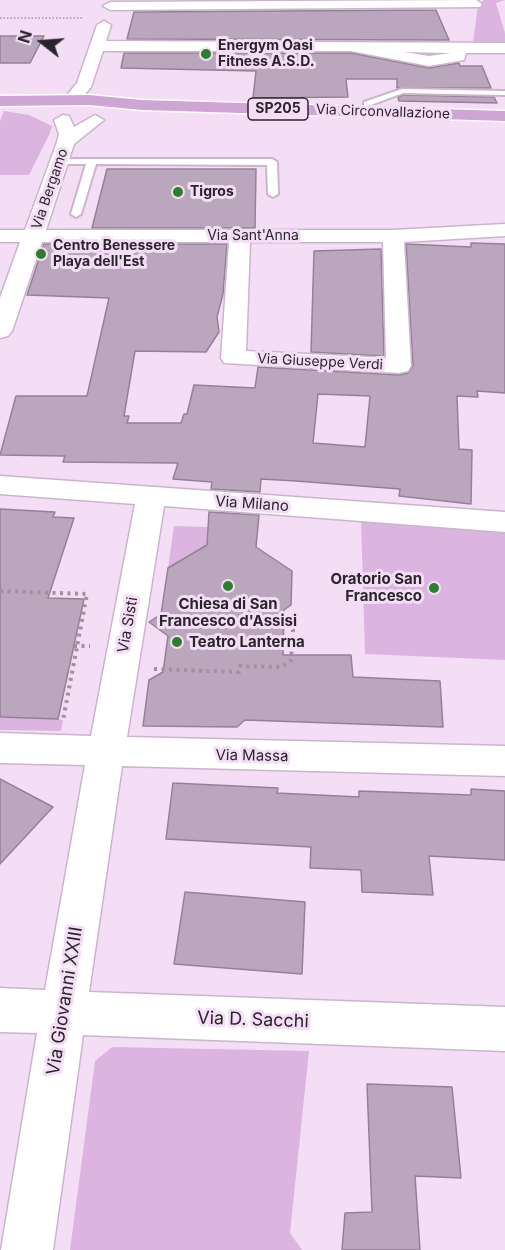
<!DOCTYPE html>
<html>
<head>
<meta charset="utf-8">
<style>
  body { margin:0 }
  #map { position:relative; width:505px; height:1250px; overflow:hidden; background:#f4def6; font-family:Inter,sans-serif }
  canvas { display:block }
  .north { position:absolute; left:12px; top:12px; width:60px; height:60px; -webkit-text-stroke:4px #f4def6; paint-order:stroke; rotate:287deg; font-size:16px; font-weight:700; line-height:24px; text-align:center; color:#2c242d }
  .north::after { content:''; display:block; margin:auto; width:21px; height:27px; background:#2c242d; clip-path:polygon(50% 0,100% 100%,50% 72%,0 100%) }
</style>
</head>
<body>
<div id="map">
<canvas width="505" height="1250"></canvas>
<div class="north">N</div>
</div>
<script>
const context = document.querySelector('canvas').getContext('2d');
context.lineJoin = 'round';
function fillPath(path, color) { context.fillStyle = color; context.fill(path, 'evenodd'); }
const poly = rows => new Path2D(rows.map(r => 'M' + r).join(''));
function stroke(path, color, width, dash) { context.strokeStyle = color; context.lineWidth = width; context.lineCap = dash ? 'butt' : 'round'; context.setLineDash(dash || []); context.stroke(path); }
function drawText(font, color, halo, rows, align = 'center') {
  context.font = font + ' Inter,sans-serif'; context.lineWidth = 6; context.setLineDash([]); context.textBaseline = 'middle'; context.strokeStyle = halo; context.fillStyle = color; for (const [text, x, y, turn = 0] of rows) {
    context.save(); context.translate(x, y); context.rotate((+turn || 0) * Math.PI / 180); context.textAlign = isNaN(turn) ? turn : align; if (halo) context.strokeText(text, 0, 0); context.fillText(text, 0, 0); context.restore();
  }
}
fillPath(poly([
  [484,0,505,0,496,3,505,33,505,43,473,43,478,5],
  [4,111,29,115,52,126,50,133,29,175,0,175,0,121],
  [361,519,505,528,505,660,365,654],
  [174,526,208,527,207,545,168,568],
  [0,718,51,718,63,720,61,731,0,730],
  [112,1047,309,1051,290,1233,302,1250,70,1250,95,1061]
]), '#dbb5df');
const building = poly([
  [436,10,449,40,127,39,134,12,436,10],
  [0,36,44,36,30,63,0,63,0,36],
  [124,53,351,53,429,68,459,63,460,66,482,66,491,88,397,88,397,79,346,79,348,97,253,98,256,71,121,68,124,53],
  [403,95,494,97,497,103,399,101,398,97,403,95],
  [107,169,256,169,255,228,92,228,107,169],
  [471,243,505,244,505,393,477,391,478,397,457,396,459,449,472,450,471,504,399,496,400,489,296,481,261,479,260,492,211,489,212,482,173,479,178,463,63,462,65,456,0,455,16,396,87,396,109,298,27,295,44,244,227,244,223,294,217,317,219,332,206,352,135,351,124,416,129,416,127,423,181,423,184,414,187,414,194,385,255,388,258,367,399,375,408,373,413,366,406,244,471,247,471,243],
  [318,394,370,396,365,447,313,443,318,394],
  [381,249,384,356,311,352,314,251,381,249],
  [0,509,55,512,53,517,74,518,48,598,84,599,58,719,0,717,0,509],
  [209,512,259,515,256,547,292,571,291,605,284,610,283,655,351,655,353,677,440,681,443,727,245,720,237,727,143,726,149,680,163,672,168,636,149,622,161,614,168,568,207,545,209,512],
  [0,779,53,807,0,864,0,779],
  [173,783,278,788,277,793,359,797,359,791,471,795,471,789,505,791,505,860,429,856,433,895,362,892,361,870,310,868,311,847,166,839,173,783],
  [185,892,305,902,302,974,174,964,185,892],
  [367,1084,452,1087,461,1178,415,1176,420,1250,342,1250,345,1213,372,1212,367,1084]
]);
fillPath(building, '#bba7bd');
stroke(building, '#958197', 1.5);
const lane = poly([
  [402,89,505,91,505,95,403,93,371,105,371,114,364,112,364,102,402,89],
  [57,159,272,159,277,162,278,194,273,197,268,194,267,165,96,164,81,214,76,217,71,214,86,164,60,164,57,163,57,159]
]);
const street = poly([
  [476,0,482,4,480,7,110,10,103,6,110,2,476,0],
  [104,21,111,25,106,41,505,43,505,53,466,53,464,60,429,66,351,51,103,51,91,87,76,105,64,105,62,101,77,83,97,25,104,21],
  [404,52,448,53,451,53,429,56,404,52],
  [63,115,69,116,74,127,95,115,104,120,74,144,46,230,393,230,505,224,505,236,404,242,411,366,408,371,399,373,224,363,221,358,229,242,42,242,12,331,8,336,0,338,0,298,20,242,0,242,0,230,25,230,57,142,59,134,54,120,63,115],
  [250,242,383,242,386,358,246,351,250,242],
  [0,476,505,512,505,532,164,506,127,737,505,746,505,776,122,766,89,992,505,1007,505,1051,83,1035,53,1250,1,1250,37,1033,0,1032,0,988,45,990,85,765,0,763,0,733,91,736,135,504,0,494,0,476]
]);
const primary = poly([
  [89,95,142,100,505,111,505,121,142,110,89,105,0,106,0,96,89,95]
]);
stroke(lane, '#cab5cc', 4);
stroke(street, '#cab5cc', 3);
stroke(primary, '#fff', 3);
stroke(poly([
  [0,18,83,18]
]), '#a090a2', 1.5, [1.5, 2]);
stroke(poly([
  [0,591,87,594,63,720],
  [74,646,90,646],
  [154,669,239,672,240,666,282,667,291,660,293,630,275,616]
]), '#a090a2', 4, [3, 4.5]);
fillPath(lane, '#fff');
fillPath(street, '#fff');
fillPath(primary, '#cea5d4');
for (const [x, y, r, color] of [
  [206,54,6,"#2c7f2b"],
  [178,192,6,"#2c7f2b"],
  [41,254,6,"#2c7f2b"],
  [228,586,6,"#2c7f2b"],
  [434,588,6,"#2c7f2b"],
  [177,642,6,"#2c7f2b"]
]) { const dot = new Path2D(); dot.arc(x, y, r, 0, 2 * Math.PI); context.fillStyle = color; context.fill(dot); stroke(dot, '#f4def6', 2); }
drawText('bold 14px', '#2c242d', '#f4def6', [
  ["Energym Oasi",218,46],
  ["Fitness A.S.D.",218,62],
  ["Tigros",190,192],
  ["Centro Benessere",53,246],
  ["Playa dell'Est",53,262]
], 'left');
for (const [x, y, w] of [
  [278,109,60]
]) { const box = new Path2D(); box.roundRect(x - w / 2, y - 11, w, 22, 4.5); context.fillStyle = '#f4def6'; context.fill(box); stroke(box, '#2c242d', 1.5); }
drawText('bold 14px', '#2c242d', null, [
  ["SP205",278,109]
]);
drawText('14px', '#2c242d', '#f4def6', [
  ["Via Circonvallazione",383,112,2],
  ["Via Bergamo",50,189,-71],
  ["Via Sant'Anna",253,236],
  ["Via Giuseppe Verdi",320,362,3]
]);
drawText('15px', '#2c242d', '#f4def6', [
  ["Via Milano",252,504,4],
  ["Via Sisti",128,625,-80],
  ["Via Massa",252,756,1]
]);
drawText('bold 15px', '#2c242d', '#f4def6', [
  ["Oratorio San",422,579],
  ["Francesco",422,596],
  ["Chiesa di San",228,604,"center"],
  ["Francesco d'Assisi",228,621,"center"],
  ["Teatro Lanterna",189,642,"left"]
], 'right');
drawText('18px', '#2c242d', '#f4def6', [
  ["Via Giovanni XXIII",65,1001,-81],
  ["Via D. Sacchi",253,1020,2]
]);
</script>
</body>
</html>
